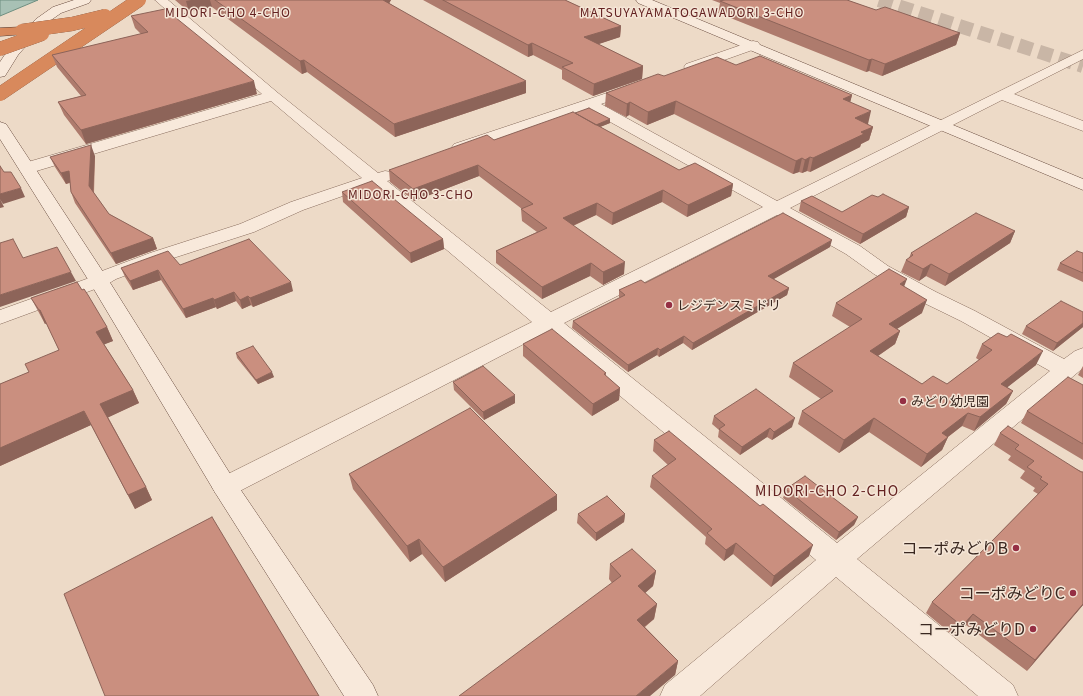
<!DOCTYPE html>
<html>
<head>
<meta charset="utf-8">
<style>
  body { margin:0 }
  canvas { display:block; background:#eddac7 }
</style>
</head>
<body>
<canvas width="1083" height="696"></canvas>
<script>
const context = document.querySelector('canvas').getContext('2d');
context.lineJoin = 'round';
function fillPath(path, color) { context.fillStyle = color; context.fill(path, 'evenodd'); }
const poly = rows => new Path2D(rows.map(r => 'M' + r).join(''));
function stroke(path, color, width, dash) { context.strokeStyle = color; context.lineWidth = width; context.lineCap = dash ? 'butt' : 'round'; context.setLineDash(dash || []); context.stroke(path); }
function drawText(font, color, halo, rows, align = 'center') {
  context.font = font + ' Georgia,"Noto Sans JP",serif'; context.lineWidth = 3; context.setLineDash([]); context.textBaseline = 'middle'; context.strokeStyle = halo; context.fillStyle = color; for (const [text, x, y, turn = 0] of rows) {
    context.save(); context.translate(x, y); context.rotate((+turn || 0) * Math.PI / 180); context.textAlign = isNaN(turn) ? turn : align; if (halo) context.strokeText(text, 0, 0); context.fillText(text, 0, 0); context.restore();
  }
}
const water = poly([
  [0,0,38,0,0,16,0,0]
]);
fillPath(water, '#a8c1b5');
stroke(water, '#6f8f81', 1);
stroke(poly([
  [879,0,1083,66]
]), '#c9b6a6', 14, [14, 7]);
const street = poly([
  [155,0,168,0,278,93,378,173,385,171,391,172,394,176,391,180,387,181,551,312,763,207,587,109,466,150,460,152,454,150,452,147,454,144,634,84,639,85,641,88,639,91,601,104,777,201,1083,50,1083,59,1014,94,1083,121,1083,131,1002,100,790,208,860,246,888,266,936,292,975,311,1064,359,1075,351,1083,348,1083,368,857,559,1013,685,1018,696,978,696,836,577,700,696,660,696,665,685,816,560,545,333,234,494,225,497,216,494,212,487,216,480,532,322,371,186,303,210,254,232,164,261,116,279,106,285,0,324,0,310,92,277,102,271,150,253,240,224,291,202,362,178,271,101,33,172,27,173,21,172,19,168,21,164,262,94,155,0],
  [777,215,846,254,874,274,922,302,961,321,1050,371,837,543,564,323,777,215],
  [753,41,758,42,760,45,758,48,696,70,691,71,686,70,684,67,686,64,753,41]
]);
const secondary = poly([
  [74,0,91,0,89,3,61,13,44,25,18,55,5,76,0,77,0,62,8,50,36,19,53,7,74,0],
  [636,0,652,0,1083,179,1083,190,638,3,636,0],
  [0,122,6,124,8,127,109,281,234,480,373,685,378,696,344,696,216,494,89,281,0,139,0,122]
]);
const highway = poly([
  [22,27,27,28,28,31,27,34,0,36,0,28,22,27]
]);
stroke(street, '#886c5d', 1);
stroke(secondary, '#6a4d40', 1);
stroke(highway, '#563b31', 1);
fillPath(street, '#f8e9db');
fillPath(secondary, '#f8e9db');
fillPath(highway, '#d8895c');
const highwayBridge = poly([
  [22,31,72,24,105,16],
  [0,49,42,34],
  [0,94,139,0]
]);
stroke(highwayBridge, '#563b31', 14, []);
stroke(highwayBridge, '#d8895c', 14);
fillPath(poly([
  [175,0,391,0,389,3,526,93,395,137,307,72,302,74,212,7,189,12],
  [423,0,565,0,621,26,620,37,598,44,643,66,642,79,593,96,562,79,562,70,533,55,528,57],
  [712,0,847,0,876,10,960,33,956,45,882,76,869,71,866,72,718,13,720,3],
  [131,16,257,94,86,144,64,115,58,102,81,96,57,67,52,55,141,34,135,28],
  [736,65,852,95,850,102,868,124,867,124,873,127,869,140,861,144,860,147,810,172,807,171,802,173,799,172,793,174,674,114,647,125,629,115,626,117,605,106,606,93,664,76],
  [575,113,610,123,600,127,679,170,733,184,731,196,687,217,662,202,612,225,596,215,573,226,624,274,603,285,590,276,542,299,496,263,496,251,537,232,522,221,521,209,522,209,479,176,414,201,390,182,389,170,494,140],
  [95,156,94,193,109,214,153,238,157,249,116,264,75,203,71,192,70,183,66,184,55,167,50,157],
  [342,192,443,239,444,249,411,263,343,202],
  [878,197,909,207,906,217,860,244,799,211,801,201,842,212],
  [1015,231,1010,243,945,286,926,276,919,281,901,272,906,260,909,258,911,253],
  [830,247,773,279,789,288,787,295,692,350,683,343,659,357,657,355,628,372,572,328,573,321,620,298,619,297,619,290,645,283],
  [1083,253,1083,282,1057,270,1060,263],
  [180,265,293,291,253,307,251,305,242,309,236,301,217,309,216,307,186,318,161,280,133,290,125,277,121,268],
  [904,286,922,313,897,329,900,331,895,344,878,356,922,384,947,384,979,360,976,358,982,344,1036,365,1007,387,1013,391,1006,404,974,431,962,426,948,437,942,450,921,467,869,432,839,453,798,424,802,411,821,399,789,377,793,363,850,327,832,316,836,303],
  [82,290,107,327,113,341,104,344,133,390,139,403,108,417,146,487,152,500,135,509,91,425,0,466,0,384,29,372,59,350,46,323,45,324,31,298],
  [1083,312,1083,327,1053,351,1022,334,1026,326],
  [523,344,606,373,606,376,620,388,619,400,592,416,523,356],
  [236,353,274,377,258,384,237,358],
  [1083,366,1083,378,1078,375],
  [453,382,515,403,484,420,454,390],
  [1081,385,1083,385,1083,460,1021,423,1027,411],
  [714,416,792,427,772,440,767,437,740,455,718,437,719,430,712,424],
  [1000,433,1083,472,1083,605,1027,671,966,625,955,637,926,613,932,602,1038,494,1033,491,1035,488,1020,478,1025,471,1008,460,1011,456,994,445],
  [654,440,809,556,771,587,733,554,724,561,705,544,706,537,650,487,652,476,668,465,653,451],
  [349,474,557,495,557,510,445,582,422,554,410,562,353,489],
  [786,489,858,517,854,525,836,540,783,498],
  [578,514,625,514,624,522,596,541,577,523],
  [610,564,656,571,653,586,645,593,657,604,654,619,645,627,678,661,675,675,612,583,609,579]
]), '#ae7b6d');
fillPath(poly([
  [191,0,210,0,212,7,189,12,186,1],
  [383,0,391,0,385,11],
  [621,26,620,37,584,49,584,37],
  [960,33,956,45,882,76,885,64],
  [532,43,533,55,528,57,528,45],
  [872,59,869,71,866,72,869,60],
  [304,60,307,72,302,74,300,61],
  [643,66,642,79,593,96,594,84],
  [254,81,257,94,86,144,81,130],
  [526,81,526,93,395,137,394,124],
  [852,95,849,107,843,99],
  [676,101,674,114,647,125,648,112],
  [630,102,629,115,626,117,627,104],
  [871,111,868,124,851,131,855,118],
  [610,119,610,123,590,131,590,127],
  [873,127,869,140,861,144,860,147,810,172,813,158,861,132],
  [91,145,95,156,93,197,89,186],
  [810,157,807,171,802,173,805,160],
  [802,158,799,172,793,174,796,161],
  [478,165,479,176,414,201,413,189],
  [69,171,73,181,66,184,61,173],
  [733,184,731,196,687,217,688,205],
  [21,188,25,197,3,204,0,199,0,194],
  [663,190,662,202,612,225,613,213],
  [0,199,4,207,0,208],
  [597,203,596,215,563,230,563,218],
  [909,207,906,217,860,244,863,234],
  [1015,231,1010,243,945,286,949,274],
  [153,238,157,249,116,264,111,253],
  [443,239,444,249,411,263,410,253],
  [832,240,830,247,767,283,768,276],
  [625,262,624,274,603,285,603,272],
  [591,263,590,276,542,299,542,287],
  [931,264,926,276,919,281,923,269],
  [158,270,161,280,133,290,130,281],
  [71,272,76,281,0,307,0,295],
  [907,279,902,292,900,284],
  [291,282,293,291,253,307,250,298],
  [789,288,787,295,692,350,693,343],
  [234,292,236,301,217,309,214,300],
  [248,296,251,305,242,309,240,300],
  [213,298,216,307,186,318,183,309],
  [927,300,922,313,884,337,889,324],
  [39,310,40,310,47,323,45,324],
  [1083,323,1083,327,1053,351,1057,343],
  [107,327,113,341,103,345,96,332],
  [900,331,895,344,866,364,870,351],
  [684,336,683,343,659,357,660,350],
  [658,348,657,355,628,372,628,365],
  [1043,351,1036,365,995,397,1001,384],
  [272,372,274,377,258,384,256,380],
  [620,388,619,400,592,416,593,404],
  [133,390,139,403,107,418,100,404],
  [1013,391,1006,404,974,431,980,417],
  [515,395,515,403,484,420,483,412],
  [84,411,91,425,0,466,0,448],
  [968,413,962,426,936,446,942,433],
  [795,418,792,427,772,440,774,432],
  [874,418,869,432,839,453,844,440],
  [770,428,767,437,740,455,742,447],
  [948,437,942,450,921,467,927,454],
  [146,487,152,500,135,509,128,495],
  [557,495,557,510,445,582,443,567],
  [625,514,624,522,596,541,596,533],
  [858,517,854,525,836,540,839,532],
  [419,539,422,554,410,562,407,546],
  [736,543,733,554,724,561,726,550],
  [813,545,809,556,771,587,774,576],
  [656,571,653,586,636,601,638,586],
  [657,604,654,619,635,634,637,620],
  [1083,604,1083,605,1027,671,1035,660],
  [973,614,966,625,955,637,962,626],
  [678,661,675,675,650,696,636,696]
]), '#8d6459');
const building = poly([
  [215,0,383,0,526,81,394,124,304,60,300,61,215,0],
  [443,0,565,0,621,26,584,37,643,66,594,84,562,67,573,63,532,43,528,45,443,0],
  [724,0,847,0,876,10,885,7,960,33,885,64,872,59,869,60,720,1,724,0],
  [165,9,254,81,81,130,58,102,86,95,52,55,148,32,131,16,165,9],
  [760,56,852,95,843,99,871,111,855,118,873,127,861,132,864,134,813,158,810,157,805,160,802,158,796,161,676,101,648,112,630,102,627,104,606,93,658,74,664,76,717,57,736,65,760,56],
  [589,108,610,119,596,125,575,113,589,108],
  [573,112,679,170,695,163,733,184,688,205,663,190,613,213,597,203,563,218,625,262,603,272,591,263,542,287,496,251,547,228,521,209,533,204,478,165,413,189,389,170,487,135,494,140,573,112],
  [91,145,89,186,109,214,153,238,111,253,71,192,69,171,61,173,50,157,91,145],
  [0,166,4,172,11,172,21,188,0,194,0,166],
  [372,181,443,239,410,253,342,192,372,181],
  [883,194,909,207,863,234,801,201,812,196,842,212,872,195,878,197,883,194],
  [783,213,832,240,768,276,789,288,693,343,684,336,660,350,658,348,628,365,573,321,625,295,619,290,641,280,645,283,783,213],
  [976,213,1015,231,949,274,931,264,923,269,906,260,913,255,911,253,976,213],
  [13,239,23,258,57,247,71,272,0,295,0,243,13,239],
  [249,239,291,282,250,298,248,296,240,300,234,292,214,300,213,298,183,309,158,270,130,281,121,268,168,251,180,265,249,239],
  [1077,251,1083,253,1083,273,1060,263,1077,251],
  [889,269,907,279,900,284,927,300,889,324,900,331,870,351,922,384,933,376,947,384,992,350,982,344,998,333,1007,337,1011,334,1043,351,1001,384,1013,391,980,417,968,413,942,433,948,437,927,454,874,418,844,440,802,411,833,391,793,363,862,319,836,303,889,269],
  [77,282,82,290,84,289,88,295,107,327,96,332,133,390,100,404,146,487,128,495,84,411,0,448,0,384,29,372,25,364,59,350,40,310,39,310,31,298,77,282],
  [1061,301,1083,312,1083,323,1057,343,1026,326,1061,301],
  [552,329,606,373,604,374,620,388,593,404,523,344,552,329],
  [253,346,272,372,256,380,236,353,253,346],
  [483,366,515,395,483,412,453,382,483,366],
  [1068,377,1083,385,1083,444,1027,411,1068,377],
  [756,389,795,418,774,432,770,428,742,447,719,429,725,425,714,416,756,389],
  [470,408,557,495,443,567,419,539,407,546,349,474,470,408],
  [1008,426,1081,472,1083,472,1083,604,1035,660,973,614,962,626,932,602,1048,484,1040,479,1042,477,1027,467,1034,461,1015,449,1019,445,1000,433,1008,426],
  [669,431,760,506,763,504,813,545,774,576,736,543,726,550,707,533,712,529,652,476,676,459,654,440,669,431],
  [805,476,858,517,839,532,786,489,805,476],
  [607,496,625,514,596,533,578,514,607,496],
  [212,517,319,696,105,696,64,594,212,517],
  [632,549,656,571,638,586,657,604,637,620,678,661,636,696,459,696,621,576,610,564,632,549]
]);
fillPath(building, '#ca8f7f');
stroke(building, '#8d6459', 1);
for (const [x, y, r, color] of [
  [669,305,4,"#952f44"],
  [903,401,4,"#952f44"],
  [1016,548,4,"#952f44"],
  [1073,593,4,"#952f44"],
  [1033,629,4,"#952f44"]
]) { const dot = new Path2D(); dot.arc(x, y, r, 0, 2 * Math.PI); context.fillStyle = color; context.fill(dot); stroke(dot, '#f5e6d7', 1.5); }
context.letterSpacing = '1px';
drawText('12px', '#642221', '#f5e6d7', [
  ["MIDORI-CHO 4-CHO",228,12],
  ["MATSUYAYAMATOGAWADORI 3-CHO",692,12],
  ["MIDORI-CHO 3-CHO",411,194]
]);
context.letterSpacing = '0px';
drawText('13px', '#392720', '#f5e6d7', [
  ["レジデンスミドリ",677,305],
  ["みどり幼児園",911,401]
], 'left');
context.letterSpacing = '1px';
drawText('14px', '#642221', '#f5e6d7', [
  ["MIDORI-CHO 2-CHO",827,491]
]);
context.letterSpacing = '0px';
drawText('16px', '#392720', '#f5e6d7', [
  ["コーポみどりB",1008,548],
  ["コーポみどりC",1065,593],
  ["コーポみどりD",1025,629]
], 'right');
</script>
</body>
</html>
